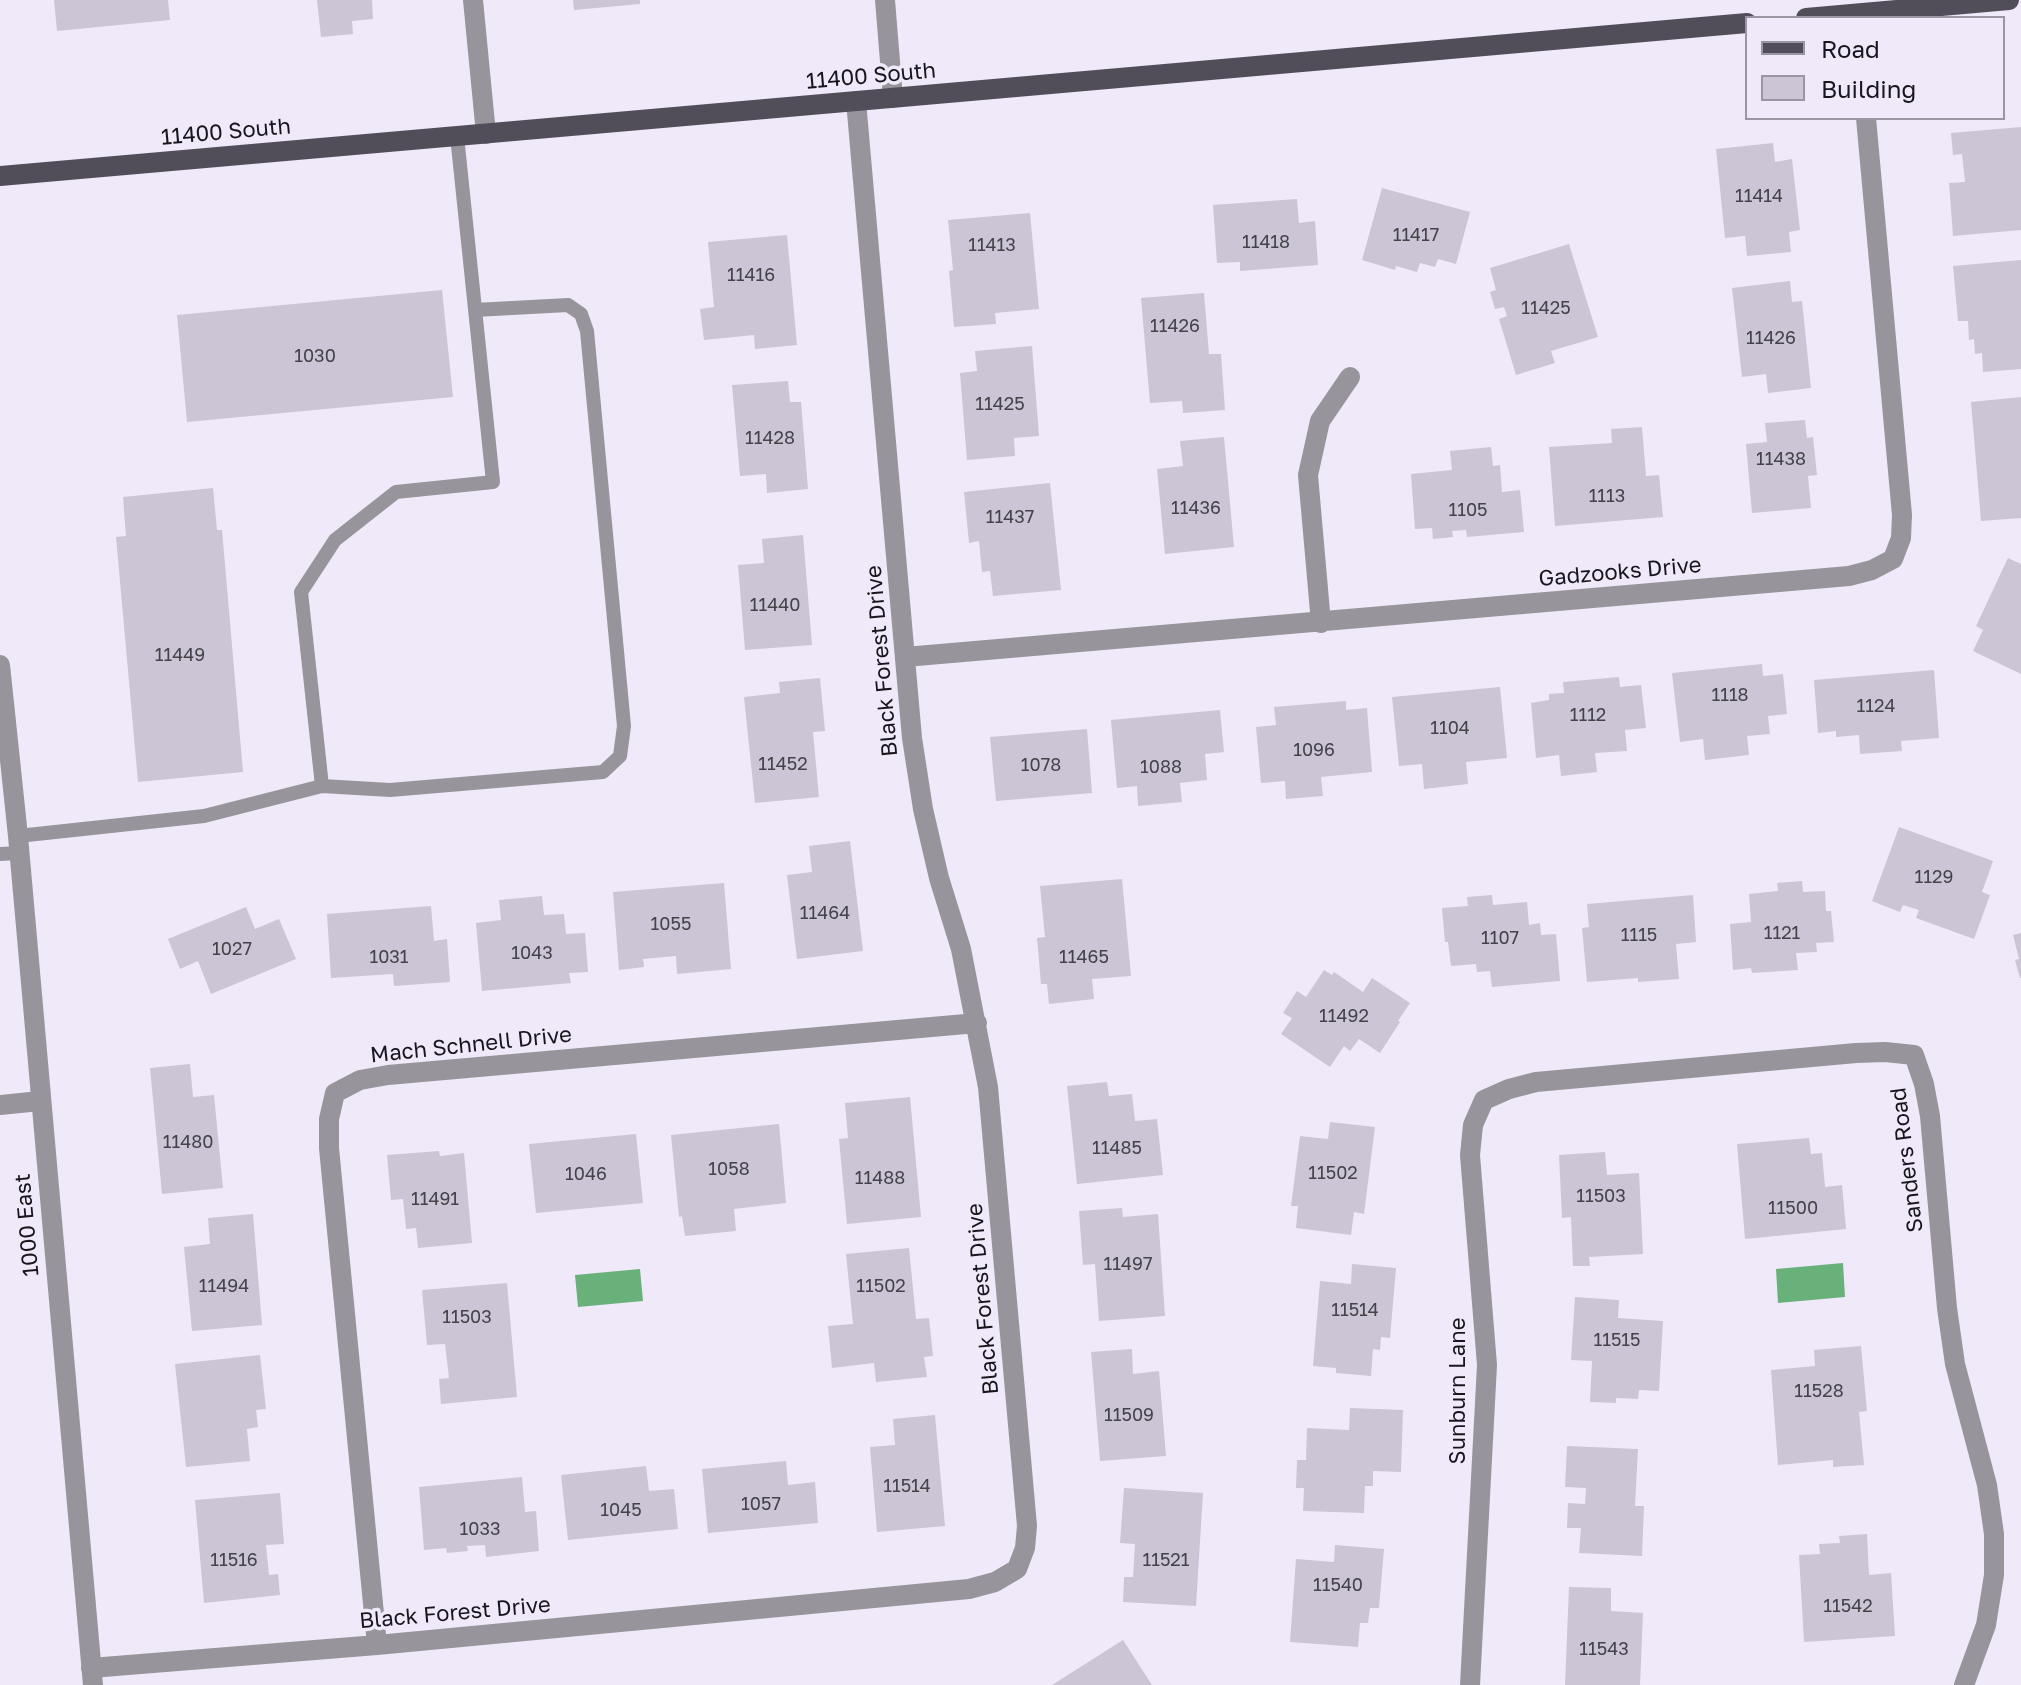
<!DOCTYPE html>
<html>
<head>
<meta charset="utf-8">
<style>
  body { margin:0 }
  #map { position:relative; width:2021px; height:1685px; overflow:hidden; background:#f0e9fa; font-family:"Golos Text",sans-serif }
  canvas { display:block }
  .legend { position:absolute; left:1745px; top:16px; width:260px; height:104px; box-sizing:border-box; background:#f0e9fa; border:2px solid #9a95a1; margin:0; padding:10px 14px; list-style:none; font-size:24px; color:#18161c }
  .legend li { display:flex; align-items:center; gap:16px; height:40px }
  .legend b { width:40px; border:2px solid #9a95a1 }
</style>
</head>
<body>
<div id="map">
<canvas width="2021" height="1685"></canvas>
<ul class="legend">
<li><b style="height:10px;background:#524e59"></b>Road</li>
<li><b style="height:22px;background:#cbc5d5"></b>Building</li>
</ul>
</div>
<script>
const context = document.querySelector('canvas').getContext('2d');
context.lineJoin = 'round';
function fillPath(path, color) { context.fillStyle = color; context.fill(path, 'evenodd'); }
const poly = rows => new Path2D(rows.map(r => 'M' + r).join(''));
function stroke(path, color, width, dash) { context.strokeStyle = color; context.lineWidth = width; context.lineCap = dash ? 'butt' : 'round'; context.setLineDash(dash || []); context.stroke(path); }
function drawText(font, color, halo, rows, align = 'center') {
  context.font = font + ' "Golos Text",sans-serif'; context.lineWidth = 7; context.setLineDash([]); context.textBaseline = 'middle'; context.strokeStyle = halo; context.fillStyle = color; for (const [text, x, y, turn = 0] of rows) {
    context.save(); context.translate(x, y); context.rotate((+turn || 0) * Math.PI / 180); context.textAlign = isNaN(turn) ? turn : align; if (halo) context.strokeText(text, 0, 0); context.fillText(text, 0, 0); context.restore();
  }
}
fillPath(poly([
  [1843,1263,1845,1297,1778,1303,1776,1269],
  [640,1269,643,1301,578,1307,575,1275]
]), '#69b17b');
fillPath(poly([
  [54,0,168,0,170,20,57,31],
  [317,0,372,0,373,19,352,21,353,34,321,37],
  [573,0,640,0,640,4,574,10],
  [2021,127,2021,230,1953,236,1949,183,1965,182,1962,154,1953,155,1951,133],
  [1773,143,1775,162,1792,159,1800,230,1789,232,1791,252,1747,256,1745,236,1725,238,1716,149],
  [1382,188,1470,212,1456,264,1438,259,1435,267,1420,263,1417,272,1396,266,1395,270,1362,260],
  [1297,199,1299,223,1315,221,1318,265,1240,271,1240,262,1217,263,1213,205],
  [1030,213,1039,309,995,313,996,324,954,327,949,271,953,270,948,220],
  [787,235,797,345,755,349,754,335,704,340,700,309,714,307,708,242],
  [1569,244,1598,337,1551,351,1555,363,1516,375,1499,319,1507,316,1504,307,1495,309,1490,292,1496,290,1490,268],
  [2021,260,2021,369,1983,372,1982,353,1975,354,1974,339,1969,340,1968,321,1958,321,1953,266],
  [1790,281,1792,302,1802,301,1811,388,1768,393,1766,374,1742,377,1732,288],
  [442,290,453,397,187,422,177,315],
  [1204,293,1209,354,1221,354,1225,410,1183,413,1182,401,1150,403,1141,298],
  [1032,346,1039,436,1014,438,1015,456,967,460,960,373,977,371,975,351],
  [788,381,790,402,801,402,808,489,767,493,766,474,740,476,732,385],
  [2021,397,2021,518,1981,521,1971,402],
  [1805,420,1807,438,1813,437,1817,475,1808,476,1811,508,1752,513,1746,444,1767,442,1765,423],
  [1642,427,1646,476,1659,475,1663,517,1555,526,1549,447,1612,443,1611,429],
  [1224,437,1234,547,1165,554,1157,469,1183,466,1180,441],
  [1491,447,1493,466,1500,465,1502,492,1520,490,1524,532,1467,537,1466,530,1452,531,1453,537,1433,539,1432,528,1415,529,1411,474,1452,470,1450,451],
  [1050,483,1061,590,993,596,990,571,982,572,979,541,969,543,964,492],
  [213,488,217,530,222,530,243,772,138,782,116,537,126,536,123,497],
  [803,535,812,645,745,650,738,565,764,563,762,539],
  [2008,558,2021,564,2021,674,1973,651,1983,630,1976,626],
  [1762,664,1763,676,1783,674,1787,714,1768,716,1770,734,1747,736,1749,755,1705,760,1703,739,1680,742,1672,673],
  [1934,670,1939,738,1901,741,1902,751,1860,754,1859,735,1836,737,1836,731,1818,733,1814,680],
  [1619,677,1620,687,1641,685,1646,728,1625,730,1627,751,1595,753,1597,772,1561,776,1559,755,1536,758,1531,703,1549,700,1549,694,1564,693,1563,682],
  [820,678,825,731,813,732,819,797,755,803,744,697,780,693,779,682],
  [1500,687,1507,758,1466,762,1468,784,1424,789,1422,764,1399,766,1392,697],
  [1346,701,1346,710,1367,708,1372,772,1321,777,1323,796,1286,799,1285,781,1261,783,1256,727,1276,725,1274,707],
  [1220,710,1224,752,1205,754,1207,780,1180,783,1182,802,1138,806,1137,786,1117,788,1111,720],
  [1087,729,1092,793,996,801,990,737],
  [1899,827,1993,861,1982,892,1990,895,1974,939,1916,918,1919,910,1903,905,1900,912,1872,901],
  [850,841,863,951,797,959,787,875,812,872,809,846],
  [1122,879,1131,976,1092,979,1094,999,1049,1004,1047,984,1041,984,1037,938,1045,937,1040,886],
  [1802,881,1803,892,1825,891,1826,911,1831,911,1834,942,1816,943,1817,952,1796,953,1798,970,1752,973,1751,968,1733,970,1730,924,1751,922,1749,894,1778,891,1777,883],
  [724,883,731,969,677,974,676,956,643,959,644,967,619,970,613,892],
  [1492,895,1493,905,1527,902,1529,925,1540,923,1541,935,1556,934,1560,981,1492,987,1490,971,1477,972,1476,964,1451,966,1448,942,1445,942,1442,908,1468,906,1467,897],
  [1693,895,1696,942,1676,944,1679,979,1638,982,1638,978,1587,982,1582,928,1589,927,1587,904],
  [542,896,544,915,564,914,566,934,585,933,588,972,569,973,571,983,482,991,476,923,501,920,499,900],
  [431,906,434,941,447,939,450,982,394,986,393,974,331,978,327,914],
  [246,907,255,929,279,919,296,959,211,994,198,961,180,969,168,939],
  [2021,933,2021,978,2020,978,2015,960,2019,959,2013,935],
  [1324,970,1332,975,1334,972,1363,992,1372,978,1410,1003,1398,1021,1400,1022,1380,1053,1359,1039,1350,1051,1344,1046,1330,1067,1281,1034,1292,1018,1283,1013,1297,991,1306,997],
  [190,1064,193,1097,214,1095,223,1188,162,1194,150,1068],
  [1107,1082,1109,1096,1132,1094,1135,1121,1157,1119,1163,1175,1077,1184,1067,1086],
  [910,1097,921,1217,847,1224,839,1139,848,1138,845,1103],
  [1330,1122,1375,1127,1364,1214,1354,1212,1351,1235,1296,1228,1298,1206,1291,1206,1300,1136,1328,1139],
  [779,1124,786,1203,734,1209,736,1231,685,1236,682,1216,679,1217,671,1135],
  [636,1134,643,1203,536,1213,529,1144],
  [1809,1138,1811,1154,1822,1153,1825,1187,1842,1185,1846,1229,1745,1239,1737,1144],
  [439,1151,440,1156,464,1153,472,1243,418,1248,416,1228,406,1229,403,1199,391,1200,387,1155],
  [1605,1152,1607,1175,1639,1173,1643,1254,1589,1257,1590,1266,1573,1266,1571,1217,1562,1218,1559,1155],
  [1122,1208,1123,1217,1158,1214,1165,1316,1099,1321,1095,1264,1083,1265,1079,1211],
  [253,1214,262,1325,192,1331,184,1247,210,1244,208,1218],
  [909,1248,916,1319,929,1318,933,1356,924,1357,927,1377,876,1382,874,1363,832,1368,828,1326,853,1324,846,1254],
  [1352,1264,1396,1268,1390,1338,1381,1337,1380,1350,1373,1349,1371,1376,1336,1373,1336,1368,1313,1366,1320,1281,1351,1284],
  [507,1283,517,1397,441,1404,439,1379,449,1378,445,1344,427,1345,422,1290],
  [1575,1297,1619,1300,1618,1318,1663,1321,1659,1391,1639,1390,1638,1399,1616,1398,1616,1403,1590,1402,1592,1361,1571,1360],
  [1861,1346,1867,1411,1859,1412,1864,1465,1833,1467,1833,1460,1778,1465,1771,1370,1815,1366,1814,1350],
  [1132,1349,1133,1374,1159,1371,1166,1456,1100,1461,1091,1352],
  [260,1355,266,1409,256,1410,258,1427,247,1429,250,1461,186,1467,175,1364],
  [1350,1408,1403,1410,1401,1472,1373,1471,1373,1486,1365,1486,1364,1513,1303,1511,1304,1488,1296,1488,1297,1460,1306,1460,1307,1428,1349,1430],
  [935,1415,945,1526,877,1532,870,1447,895,1445,893,1419],
  [1567,1446,1638,1449,1635,1506,1644,1506,1642,1556,1579,1553,1581,1528,1567,1528,1568,1503,1585,1504,1586,1488,1565,1487],
  [786,1461,788,1485,815,1482,818,1523,708,1533,702,1469],
  [646,1466,649,1491,674,1489,678,1529,568,1540,561,1475],
  [522,1477,525,1512,536,1511,539,1551,486,1557,485,1545,467,1546,468,1551,447,1553,446,1548,424,1550,419,1487],
  [1124,1488,1203,1493,1196,1606,1123,1602,1124,1577,1133,1577,1135,1544,1120,1543],
  [280,1493,284,1544,266,1545,269,1575,278,1574,280,1595,204,1603,195,1500],
  [1867,1534,1869,1575,1891,1573,1895,1636,1804,1642,1799,1555,1820,1554,1819,1544,1840,1543,1839,1536],
  [1335,1545,1384,1549,1379,1608,1370,1608,1368,1623,1360,1623,1358,1647,1290,1642,1296,1559,1334,1562],
  [1569,1587,1611,1588,1611,1611,1643,1613,1640,1685,1565,1685],
  [1123,1640,1152,1685,1052,1685]
]), '#cbc5d5');
stroke(poly([
  [322,786,390,790,603,772,620,756,624,726,587,331,581,314,568,305,475,310],
  [18,836,204,816,322,786,301,592,335,540,396,492,493,482,457,136],
  [0,854,19,853]
]), '#97959b', 14);
stroke(poly([
  [473,0,486,134],
  [885,0,893,98],
  [1321,623,1308,475,1320,421,1350,377],
  [905,657,1849,576,1872,570,1893,559,1901,538,1902,515,1866,118],
  [0,1105,40,1101],
  [377,1645,329,1148,329,1119,335,1093,360,1080,388,1075,977,1023],
  [91,1668,377,1645,969,1589,995,1582,1017,1569,1025,1548,1027,1526,988,1087,961,949,939,878,923,809,912,738,856,101],
  [1470,1685,1487,1365,1470,1155,1473,1125,1484,1100,1509,1089,1536,1082,1856,1053,1885,1052,1914,1055,1924,1084,1930,1116,1947,1308,1955,1364,1987,1485,1994,1534,1994,1575,1986,1625,1964,1685]
]), '#97959b', 20);
stroke(poly([
  [0,665,18,836,93,1685]
]), '#97959b', 20);
stroke(poly([
  [1806,18,2009,0],
  [0,176,1747,23]
]), '#524e59', 20);
drawText('18px', '#45424a', null, [
  ["11414",1759,196],
  ["11417",1416,235],
  ["11418",1266,242],
  ["11413",992,245],
  ["11416",751,275],
  ["11425",1546,308],
  ["11426",1175,326],
  ["11426",1771,338],
  ["1030",315,356],
  ["11425",1000,404],
  ["11428",770,438],
  ["11438",1781,459],
  ["1113",1607,496],
  ["11436",1196,508],
  ["1105",1468,510],
  ["11437",1010,517],
  ["11440",775,605],
  ["11449",180,655],
  ["1118",1730,695],
  ["1124",1876,706],
  ["1112",1588,715],
  ["1104",1450,728],
  ["1096",1314,750],
  ["11452",783,764],
  ["1078",1041,765],
  ["1088",1161,767],
  ["1129",1934,877],
  ["11464",825,913],
  ["1055",671,924],
  ["1121",1782,933],
  ["1115",1639,935],
  ["1107",1500,938],
  ["1027",232,949],
  ["1043",532,953],
  ["1031",389,957],
  ["11465",1084,957],
  ["11492",1344,1016],
  ["11480",188,1142],
  ["11485",1117,1148],
  ["1058",729,1169],
  ["11502",1333,1173],
  ["1046",586,1174],
  ["11488",880,1178],
  ["11503",1601,1196],
  ["11491",435,1199],
  ["11500",1793,1208],
  ["11497",1128,1264],
  ["11494",224,1286],
  ["11502",881,1286],
  ["11514",1355,1310],
  ["11503",467,1317],
  ["11515",1617,1340],
  ["11528",1819,1391],
  ["11509",1129,1415],
  ["11514",907,1486],
  ["1057",761,1504],
  ["1045",621,1510],
  ["1033",480,1529],
  ["11516",234,1560],
  ["11521",1166,1560],
  ["11540",1338,1585],
  ["11542",1848,1606],
  ["11543",1604,1649]
]);
drawText('22px', '#18161c', '#f0e9fa', [
  ["11400 South",871,76,-5],
  ["11400 South",226,132,-5],
  ["Gadzooks Drive",1620,572,-5],
  ["Black Forest Drive",882,661,-95],
  ["Mach Schnell Drive",471,1045,-6],
  ["Sanders Road",1907,1160,-97],
  ["1000 East",27,1225,-95],
  ["Black Forest Drive",983,1299,-95],
  ["Sunburn Lane",1458,1391,-90],
  ["Black Forest Drive",455,1613,-5]
]);
</script>
</body>
</html>
